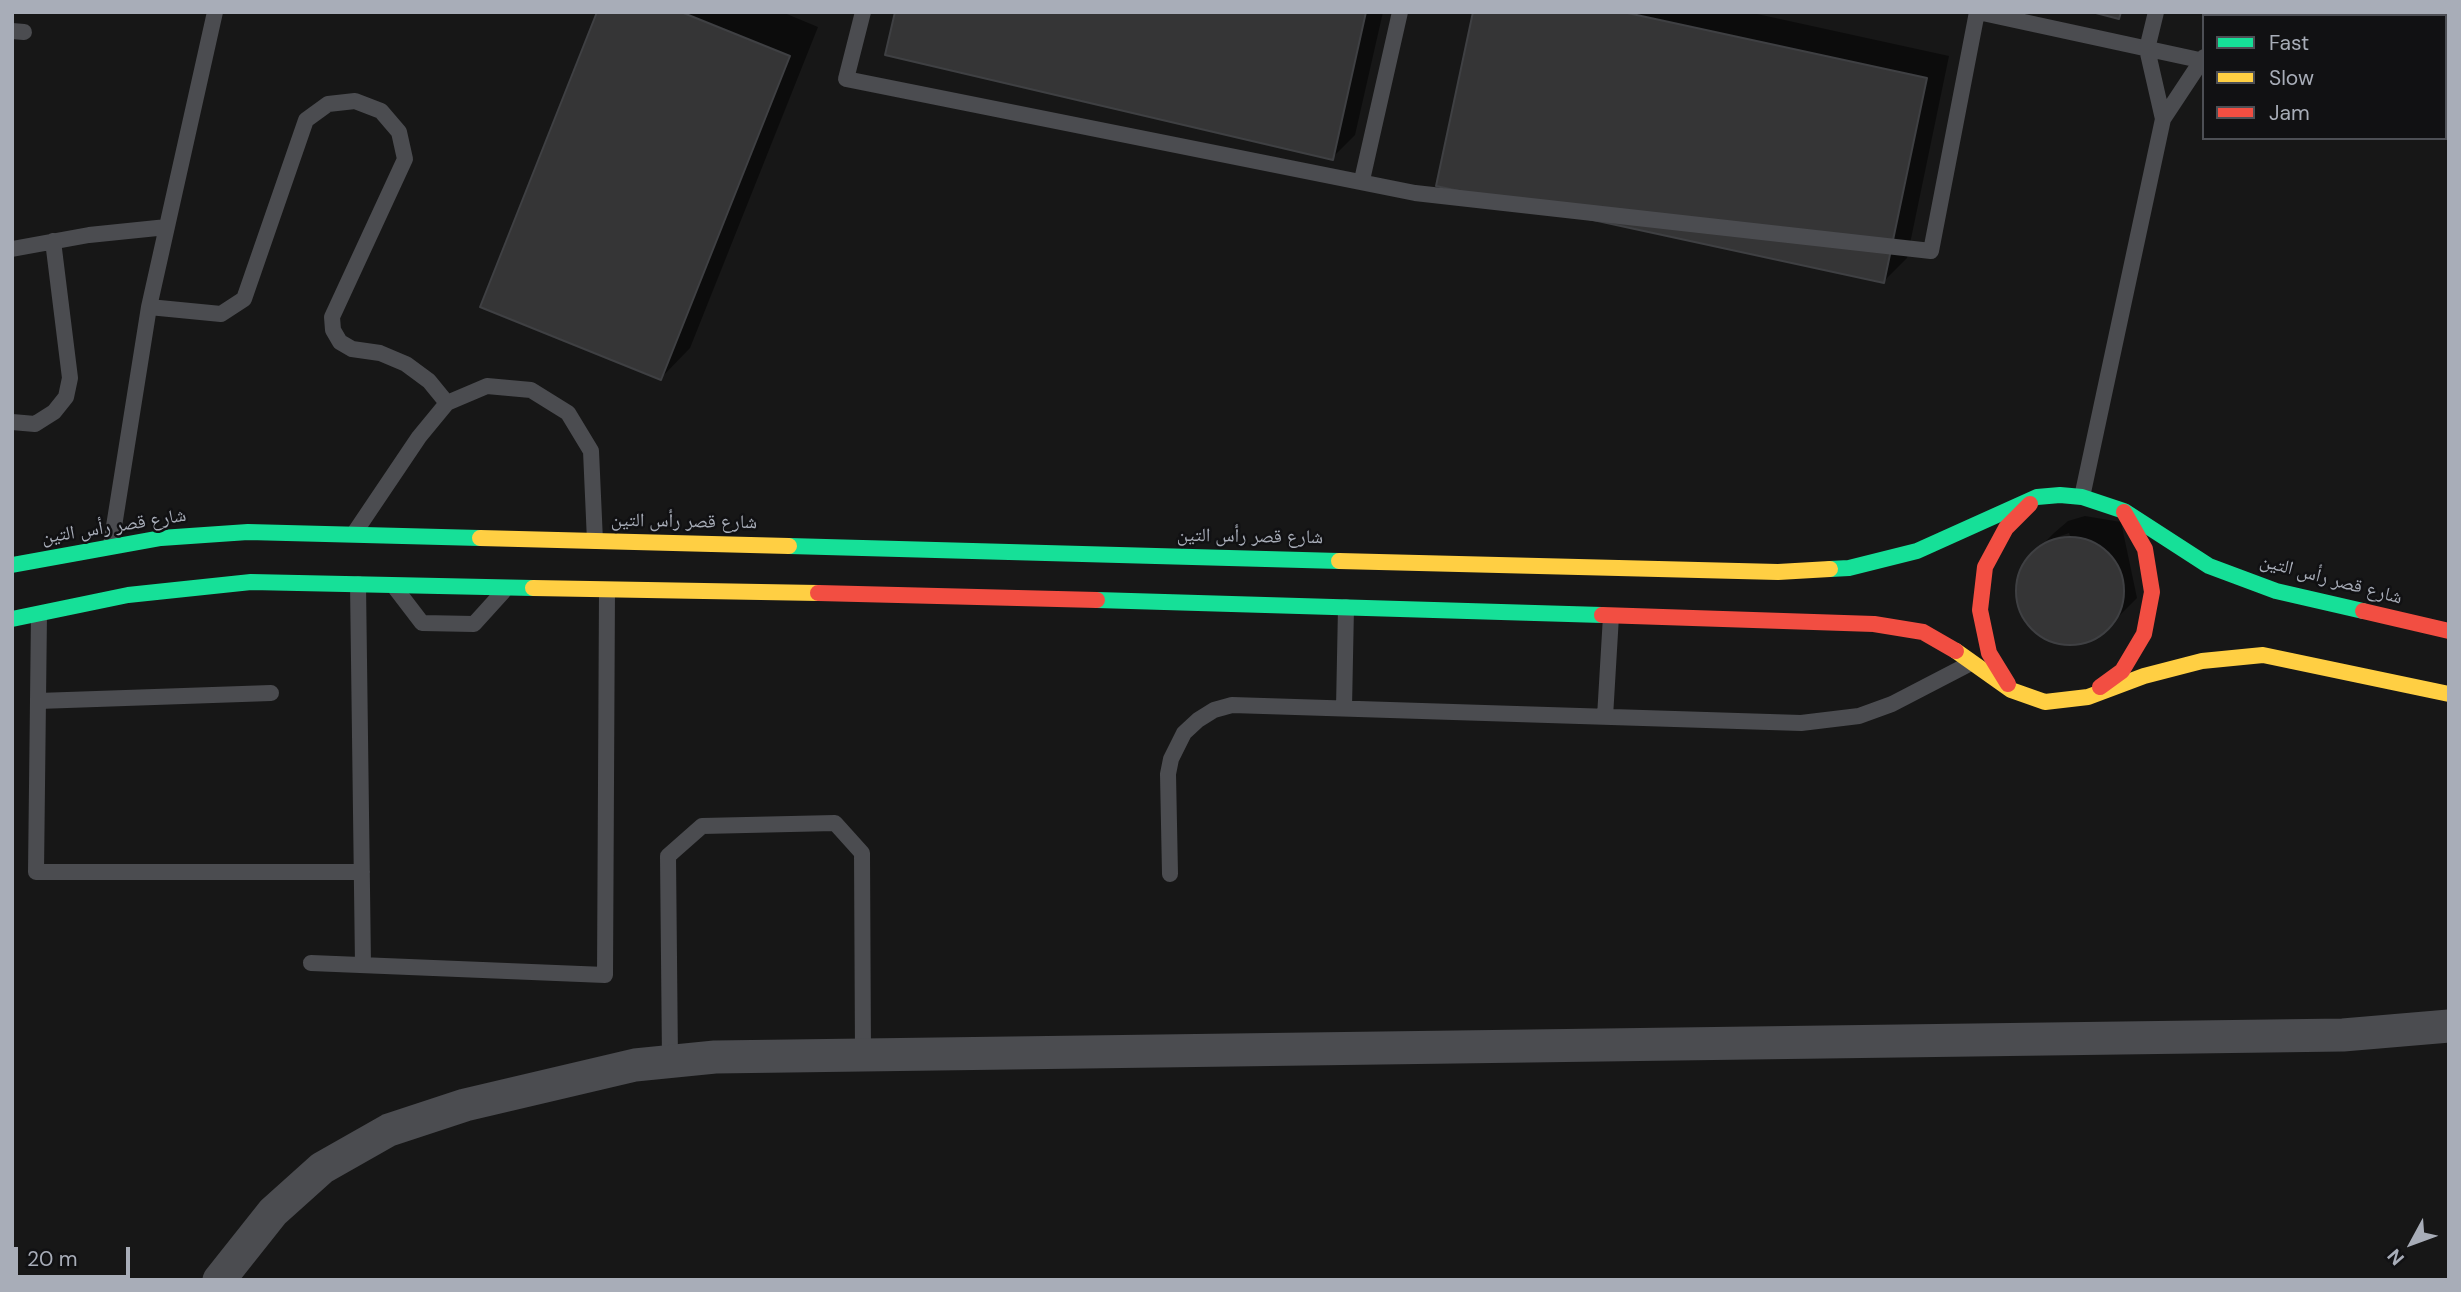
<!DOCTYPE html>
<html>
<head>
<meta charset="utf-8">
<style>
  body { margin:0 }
  #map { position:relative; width:2461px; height:1292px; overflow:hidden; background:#171717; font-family:"DM Sans",sans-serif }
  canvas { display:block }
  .frame { position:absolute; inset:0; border:14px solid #a8adb8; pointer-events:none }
  .legend { position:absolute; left:2202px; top:14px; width:245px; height:126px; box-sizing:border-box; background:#111113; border:2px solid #4d4f55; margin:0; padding:9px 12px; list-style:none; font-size:21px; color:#a8adb8 }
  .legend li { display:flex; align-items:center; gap:14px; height:35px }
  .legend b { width:35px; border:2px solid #4d4f55 }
  .north { position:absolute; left:2377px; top:1208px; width:70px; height:70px; -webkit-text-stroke:5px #111113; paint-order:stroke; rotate:229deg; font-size:19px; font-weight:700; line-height:28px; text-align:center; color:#a8adb8 }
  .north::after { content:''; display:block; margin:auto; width:24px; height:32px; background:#a8adb8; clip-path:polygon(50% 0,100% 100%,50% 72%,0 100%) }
  .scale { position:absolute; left:14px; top:1247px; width:116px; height:32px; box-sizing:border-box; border:4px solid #a8adb8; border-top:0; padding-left:9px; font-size:21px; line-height:24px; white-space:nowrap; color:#a8adb8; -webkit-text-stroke:5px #111113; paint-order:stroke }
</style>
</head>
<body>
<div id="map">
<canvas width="2461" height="1292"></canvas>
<div class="frame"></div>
<ul class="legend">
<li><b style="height:9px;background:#16e098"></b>Fast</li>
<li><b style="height:9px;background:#ffcf43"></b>Slow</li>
<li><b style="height:9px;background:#f24e42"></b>Jam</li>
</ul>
<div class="north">N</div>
<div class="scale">20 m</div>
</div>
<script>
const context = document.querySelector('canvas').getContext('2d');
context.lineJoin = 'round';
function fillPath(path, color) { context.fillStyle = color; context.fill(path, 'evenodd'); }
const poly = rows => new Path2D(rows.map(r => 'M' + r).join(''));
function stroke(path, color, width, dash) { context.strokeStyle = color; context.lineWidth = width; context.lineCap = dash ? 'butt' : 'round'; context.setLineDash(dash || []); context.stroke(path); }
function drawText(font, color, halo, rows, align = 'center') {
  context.font = font + ' "DM Sans","Noto Naskh Arabic",sans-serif'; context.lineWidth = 5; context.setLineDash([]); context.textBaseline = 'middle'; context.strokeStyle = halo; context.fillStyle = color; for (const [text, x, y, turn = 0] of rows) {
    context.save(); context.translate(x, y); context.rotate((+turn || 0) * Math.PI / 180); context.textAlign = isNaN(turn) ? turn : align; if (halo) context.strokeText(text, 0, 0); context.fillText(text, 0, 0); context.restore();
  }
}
fillPath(poly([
  [599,12,782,12,818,27,690,348,661,378],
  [897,12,1383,12,1355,135,1332,158],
  [1475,12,1748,12,1949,56,1907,258,1884,281],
  [2085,516,2121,522,2137,598,2102,633,2087,641,2071,644,2055,642,2028,623,2020,608,2017,590,2021,572,2044,543,2070,536,2069,533,2046,541,2054,533,2068,521]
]), '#0007');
const building = poly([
  [597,12,681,12,790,56,661,380,480,307,597,12],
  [895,12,1366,12,1333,160,885,55,895,12],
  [1473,12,1623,12,1927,78,1884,283,1436,186,1473,12],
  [2092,12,2121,12,2119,19,2092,12],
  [2307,12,2449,12,2449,73,2445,72,2445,16,2306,16,2307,12],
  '2016 591a54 54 0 1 1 108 0a54 54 0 1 1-108 0Z'
]);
fillPath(building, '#353536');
stroke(building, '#3f4043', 2);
stroke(poly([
  [863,12,846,79,1415,193,1931,251,1977,12],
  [1978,12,2204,61],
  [2156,12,2147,49,2163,119],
  [2212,16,2213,12],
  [12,31,24,32],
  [2445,114,2449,115],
  [1362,180,1400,12],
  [12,249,89,235,167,227],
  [149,307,221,314,244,299,306,120,328,104,355,101,381,111,399,132,405,159,332,317,333,330,340,342,352,349,380,353,406,364,429,381,447,403],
  [12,422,35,424,54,412,66,397,70,378,53,241],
  [2082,497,2163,119,2204,57],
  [355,532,419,437,447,403,487,386,531,390,568,413,591,451,595,541],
  [111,545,149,307,215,12],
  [358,584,363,965],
  [396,589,422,623,474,624,503,592],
  [39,614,36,872,362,872],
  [38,701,271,693],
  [1344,708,1346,607],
  [1605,717,1611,616],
  [1170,874,1168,774,1171,759,1184,733,1198,720,1214,710,1232,705,1801,723,1859,716,1892,704,1971,663],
  [311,963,605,975,607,590],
  [670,1061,668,856,702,826,835,823,862,853,863,1055]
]), '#4b4c50', 16);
stroke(poly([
  [219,1280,273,1212,322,1168,389,1130,465,1105,635,1065,715,1057,2343,1035,2449,1026]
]), '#4b4c50', 33);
stroke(poly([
  [789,546,1339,561],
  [12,565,161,538,248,532,480,538],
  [1830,569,1849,568,1917,551,2037,497,2060,495,2082,497,2124,511,2209,566,2276,591,2363,611],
  [1097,600,1602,615],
  [12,619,128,595,251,582,533,588]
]), '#16e098', 16);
stroke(poly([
  [480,538,789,546],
  [1339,561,1778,572,1830,569],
  [533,588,818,593],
  [1956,651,2011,690,2045,702,2088,697,2144,676,2202,661,2263,655,2449,694]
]), '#ffcf43', 16);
stroke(poly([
  [818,593,1097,600],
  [2363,611,2449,631],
  [1602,615,1874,624,1923,632,1956,651],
  [2008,684,1989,653,1980,610,1985,567,2006,528,2030,504],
  [2100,687,2122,671,2144,634,2152,592,2145,549,2124,512]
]), '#f24e42', 16);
drawText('19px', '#a8adb8', '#111113', [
  ["شارع قصر رأس التين",684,522,1],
  ["شارع قصر رأس التين",114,527,-9],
  ["شارع قصر رأس التين",1250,537,1],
  ["شارع قصر رأس التين",2331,580,15]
]);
</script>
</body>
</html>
